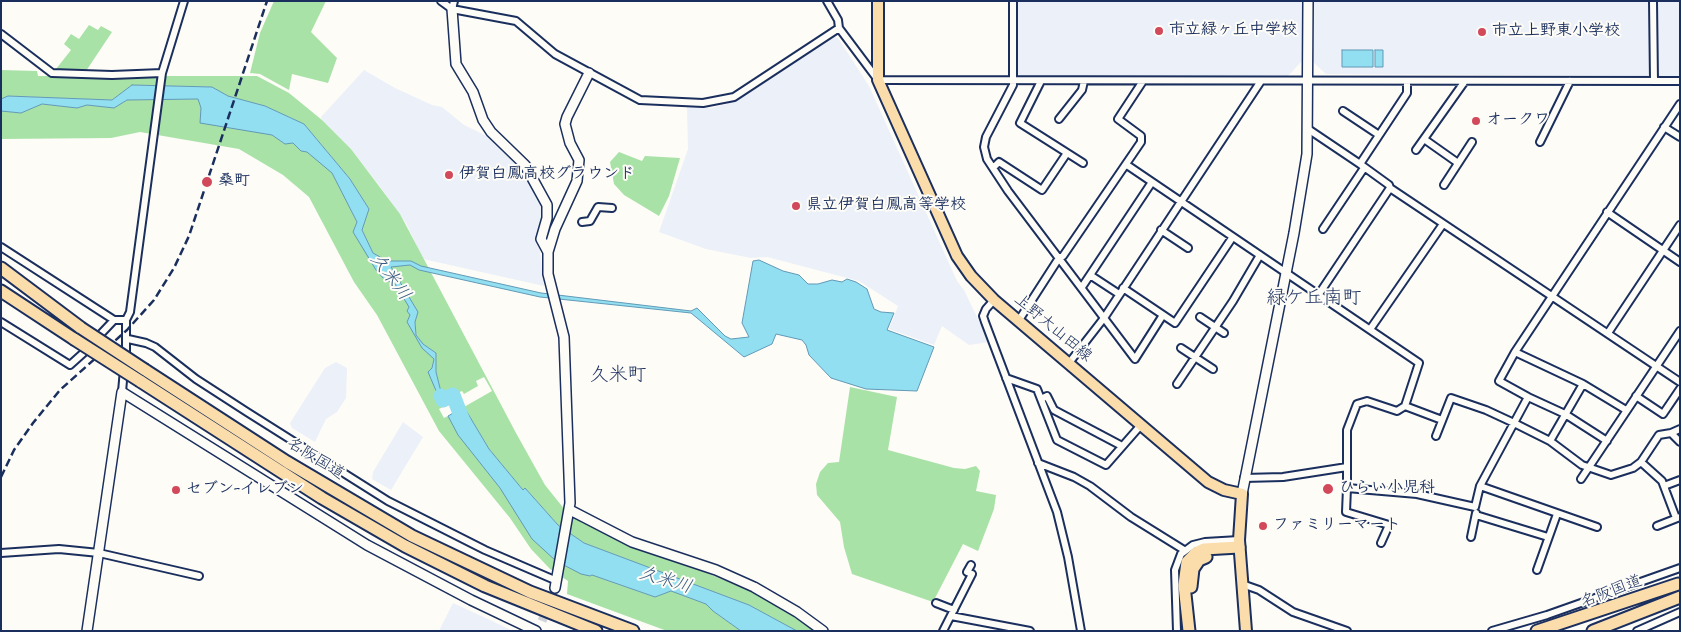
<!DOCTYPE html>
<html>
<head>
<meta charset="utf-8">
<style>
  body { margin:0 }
  #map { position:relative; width:1681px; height:632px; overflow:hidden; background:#fdfcf7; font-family:"Indie Flower",sans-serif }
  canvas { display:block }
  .frame { position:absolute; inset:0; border:2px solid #1b2f5e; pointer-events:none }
</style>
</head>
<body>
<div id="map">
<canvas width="1681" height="632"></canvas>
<div class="frame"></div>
</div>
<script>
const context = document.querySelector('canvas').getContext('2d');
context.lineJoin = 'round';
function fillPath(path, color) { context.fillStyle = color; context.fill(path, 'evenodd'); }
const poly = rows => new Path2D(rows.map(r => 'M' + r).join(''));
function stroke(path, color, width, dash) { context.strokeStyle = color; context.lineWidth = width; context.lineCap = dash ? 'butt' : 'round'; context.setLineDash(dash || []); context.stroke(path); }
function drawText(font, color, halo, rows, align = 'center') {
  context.font = font + ' "Indie Flower","Klee One",sans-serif'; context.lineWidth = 4; context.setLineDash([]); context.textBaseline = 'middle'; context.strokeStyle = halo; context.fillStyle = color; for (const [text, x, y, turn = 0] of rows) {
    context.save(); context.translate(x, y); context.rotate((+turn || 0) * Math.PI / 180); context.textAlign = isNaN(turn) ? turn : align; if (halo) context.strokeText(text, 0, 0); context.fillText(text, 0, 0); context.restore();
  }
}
fillPath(poly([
  [1015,1,1302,1,1302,61,1288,76,1020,76,1016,72],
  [1314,1,1649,1,1650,72,1648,76,1326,74,1313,62],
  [1658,1,1680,1,1680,76,1658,76],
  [834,37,838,38,869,86,957,281,964,290,989,342,969,345,942,326,934,345,889,329,898,306,859,281,767,257,751,258,706,249,659,232,688,149,687,107,711,108,727,104,769,79],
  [364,70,395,88,432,105,442,107,464,125,495,140,518,162,543,206,543,219,538,235,544,286,423,259,406,223,381,188,351,149,322,120,321,117],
  [336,362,347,368,346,398,337,412,326,419,315,442,292,428,290,423,325,368],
  [403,422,423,437,391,490,372,479,373,472],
  [453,603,490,620,513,631,439,631]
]), '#ecf0f8');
fillPath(poly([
  [274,1,326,1,311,32,337,58,328,83,292,74,289,90,260,74,250,73,260,33],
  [89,25,98,30,101,26,112,32,86,71,56,69,71,50,64,44,71,34,79,39],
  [1,70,37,71,38,76,257,76,289,93,322,120,351,149,400,214,516,433,545,485,565,510,582,523,754,592,796,614,818,631,797,631,749,605,584,543,558,525,525,488,523,490,489,449,464,407,492,391,484,377,476,381,478,386,464,394,462,391,453,395,441,392,436,372,436,353,423,344,416,334,415,322,406,292,387,262,373,253,362,230,369,209,350,179,304,124,265,106,228,96,212,87,132,85,112,100,8,96,1,99],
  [198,99,201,108,251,130,272,135,285,144,293,143,301,151,307,152,323,163,332,173,357,222,353,232,401,291,410,307,407,311,411,315,407,322,434,359,432,368,436,394,443,407,439,409,444,418,448,416,459,435,500,488,590,576,592,575,655,597,671,591,706,604,713,611,741,631,667,631,567,594,568,581,550,569,531,549,510,518,439,431,377,315,354,282,309,197,283,175,239,149,140,132,111,138,1,139,1,111,21,113,41,104,77,108,87,105,113,108,127,100],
  [619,152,642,161,645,156,680,158,669,196,659,216,624,195,614,184,610,162],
  [850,387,897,397,888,450,954,468,965,469,976,466,980,471,976,491,996,495,994,509,978,551,963,544,933,602,852,574,844,547,840,522,817,495,816,484,820,472,828,463,839,462]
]), '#a9e2a7');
const water = poly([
  [1342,50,1373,50,1373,67,1342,67,1342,50],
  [1375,50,1383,50,1383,67,1375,67,1375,50],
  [132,85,212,87,228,96,265,106,304,124,350,179,369,209,362,230,373,253,387,261,411,261,421,266,541,293,691,311,697,308,725,336,731,339,749,337,742,323,753,261,759,260,783,271,799,275,808,284,818,284,832,280,842,282,847,279,856,282,867,289,874,309,881,312,894,313,887,330,934,347,917,391,866,389,831,378,809,355,806,345,802,340,776,334,772,344,744,357,691,313,540,297,419,270,410,265,391,267,418,312,415,322,416,335,423,344,436,353,436,372,441,392,453,395,455,399,443,407,428,372,432,368,434,359,422,348,407,322,410,315,407,311,409,307,395,284,384,279,376,270,353,232,357,222,332,173,307,152,301,151,293,143,285,144,272,135,200,123,201,108,198,99,127,100,114,108,87,105,77,108,42,104,21,113,1,111,1,99,8,96,112,100,132,85],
  [464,407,489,449,523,490,525,488,558,525,584,543,749,605,797,631,741,631,713,611,706,604,671,591,655,597,592,575,590,576,581,574,556,561,532,539,500,488,458,435,448,416,464,407]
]);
fillPath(water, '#91dff0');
stroke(water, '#6299b6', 1);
stroke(poly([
  [441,396,443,400,453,395,466,429]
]), '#91dff0', 15);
stroke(poly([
  [542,621,555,588]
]), '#d0d3d8', 9, [9, 4.5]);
const street = poly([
  [441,1,452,9,516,21,555,54,640,100,703,103,734,97,839,28],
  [827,1,838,20,839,28,878,80,1680,81],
  [1013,1,1013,85,986,137,984,147,987,159,1008,191,1135,359,1163,315],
  [1653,1,1654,81],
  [452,9,454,1],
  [1,34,52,73,112,75,162,73],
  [1041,81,1020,123,1083,163],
  [1343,111,1379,135],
  [1059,119,1082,90,1084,81],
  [1664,127,1680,137],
  [1308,129,1360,164,1389,185,1390,188,1680,382],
  [1424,139,1458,163],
  [1540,142,1570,81],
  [1416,150,1465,81],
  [1360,164,1407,93,1407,82],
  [1127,165,1419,363,1405,406,1442,420],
  [993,168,999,162,1042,190,1067,153],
  [1444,185,1472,142],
  [1607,212,1680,262],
  [582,222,590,221,598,207,612,208],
  [1323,229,1364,168],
  [1161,230,1188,248],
  [1,247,114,320,126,320],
  [1090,275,1119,294],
  [1082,287,1152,182],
  [1123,288,1175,323,1232,238],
  [1319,294,1390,188],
  [994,300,986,309,983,316,985,322,1057,512,1068,557,1081,631],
  [1200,317,1224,333],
  [1019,320,1059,258,1063,256,1141,142,1141,136,1118,119,1143,81],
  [1,322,70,365,90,347],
  [1371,328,1443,224],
  [1608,333,1680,225],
  [96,339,114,320],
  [128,339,146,343,155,347,196,379,247,412,388,501,485,550,557,581],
  [1181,348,1213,369],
  [1515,352,1583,384,1626,410],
  [126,359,126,320,130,312,162,73,184,1],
  [1069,363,1104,318,1261,81],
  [1006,378,1037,389,1057,440,1106,465,1141,425],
  [1177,384,1233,301,1260,255],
  [122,392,124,369],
  [1636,396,1663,414,1680,389],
  [1528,397,1565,414,1607,441],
  [1041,399,1047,396,1054,410,1122,446],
  [1405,406,1397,411,1367,401,1357,404,1347,430,1347,488,1417,494,1475,507,1480,486,1528,397,1499,381,1515,352,1680,104],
  [1671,433,1680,442],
  [1436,436,1451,398,1486,410,1514,423,1550,441,1582,465,1611,475,1633,468,1641,462,1659,435,1671,433,1680,429],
  [1550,441,1583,384],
  [1641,462,1662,481,1676,518],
  [1038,463,1074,477,1090,486,1131,517,1184,550],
  [1244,478,1283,477,1347,467],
  [1581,479,1680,331],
  [1480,486,1597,527],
  [1664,486,1680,480],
  [1347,488,1346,512,1389,525,1381,543],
  [1476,515,1548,537],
  [1657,526,1680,517],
  [1471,537,1476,513],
  [1,553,59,549,99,553,199,576],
  [1537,570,1557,514],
  [1242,584,1259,590,1293,612,1347,631],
  [936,603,954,610],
  [951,616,1030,631],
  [943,631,972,574,967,572,971,565],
  [1177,631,1175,570,1181,554,1193,545,1205,542,1239,540],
  [1492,631,1547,615,1680,568],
  [1637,631,1680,612]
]);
const secondary = poly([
  [452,9,456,64,473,92,483,120,491,132,525,165,547,205,547,218,541,239,548,252],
  [1242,494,1294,233,1307,154,1308,1],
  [570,510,632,542,716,570,754,587,797,612,823,631],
  [555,588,570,503,564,337,548,274,548,252,555,229,577,181,579,160,570,143,565,124,567,117,589,73],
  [87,631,122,392,367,545,471,600,536,631]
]);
const primary = poly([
  [878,1,878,80,957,256,971,276,994,300,1208,482,1224,490,1242,494,1239,540,1246,631]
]);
const highway = poly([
  [1,268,81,328],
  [1,291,74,339],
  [145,370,287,462,412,536,530,592,633,631],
  [140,381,322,498,405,546,485,586,596,631],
  [1191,587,1193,569,1199,560,1206,557],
  [1189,631,1184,585,1187,562,1196,553,1204,549,1239,547],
  [1537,631,1678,584],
  [1593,631,1680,597]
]);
stroke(street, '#1b2f5e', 10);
stroke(secondary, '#1b2f5e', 12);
stroke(primary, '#1b2f5e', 14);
stroke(highway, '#1b2f5e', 15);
stroke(street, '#fdfcf7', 6);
stroke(secondary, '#fdfcf7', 9);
stroke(primary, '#fbddab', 10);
stroke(highway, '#fbddab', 11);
stroke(poly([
  [1,477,14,450,33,423,60,390,127,330,154,300,174,268,189,236,267,1]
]), '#1b2f5e', 2.5, [8, 4]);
const highwayBridge = poly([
  [81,328,145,370],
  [74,339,140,381]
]);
stroke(highwayBridge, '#1b2f5e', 15, []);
stroke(highwayBridge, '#fbddab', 11);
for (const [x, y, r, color] of [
  [1159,31,5,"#d1495b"],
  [1482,32,5,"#d1495b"],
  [1476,121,5,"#d1495b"],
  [449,175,5,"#d1495b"],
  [207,182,6,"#d1495b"],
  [796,206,5,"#d1495b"],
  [1328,489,6,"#d1495b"],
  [176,490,5,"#d1495b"],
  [1263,526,5,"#d1495b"]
]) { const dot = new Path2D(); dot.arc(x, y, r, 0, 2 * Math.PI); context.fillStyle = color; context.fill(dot); stroke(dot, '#fdfcf7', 2); }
drawText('bold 16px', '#1b2f5e', '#fdfcf7', [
  ["市立緑ヶ丘中学校",1169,31],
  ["市立上野東小学校",1492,32],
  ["オークワ",1486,121],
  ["伊賀白鳳高校グラウンド",459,175],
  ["桑町",218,182],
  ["県立伊賀白鳳高等学校",806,206],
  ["ひらい小児科",1339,489],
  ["セブン-イレブン",186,490],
  ["ファミリーマート",1273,526]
], 'left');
drawText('16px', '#1b2f5e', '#fdfcf7', [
  ["上野大山田線",1052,329,40],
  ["名阪国道",315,460,32],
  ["名阪国道",1612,593,-21]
]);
drawText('italic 18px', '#385b82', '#fdfcf7', [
  ["久米川",389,278,53],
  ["久米川",665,582,17]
]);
drawText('19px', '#1b2f5e', '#fdfcf7', [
  ["緑ケ丘南町",1314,300],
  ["久米町",618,377]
]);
</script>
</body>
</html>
